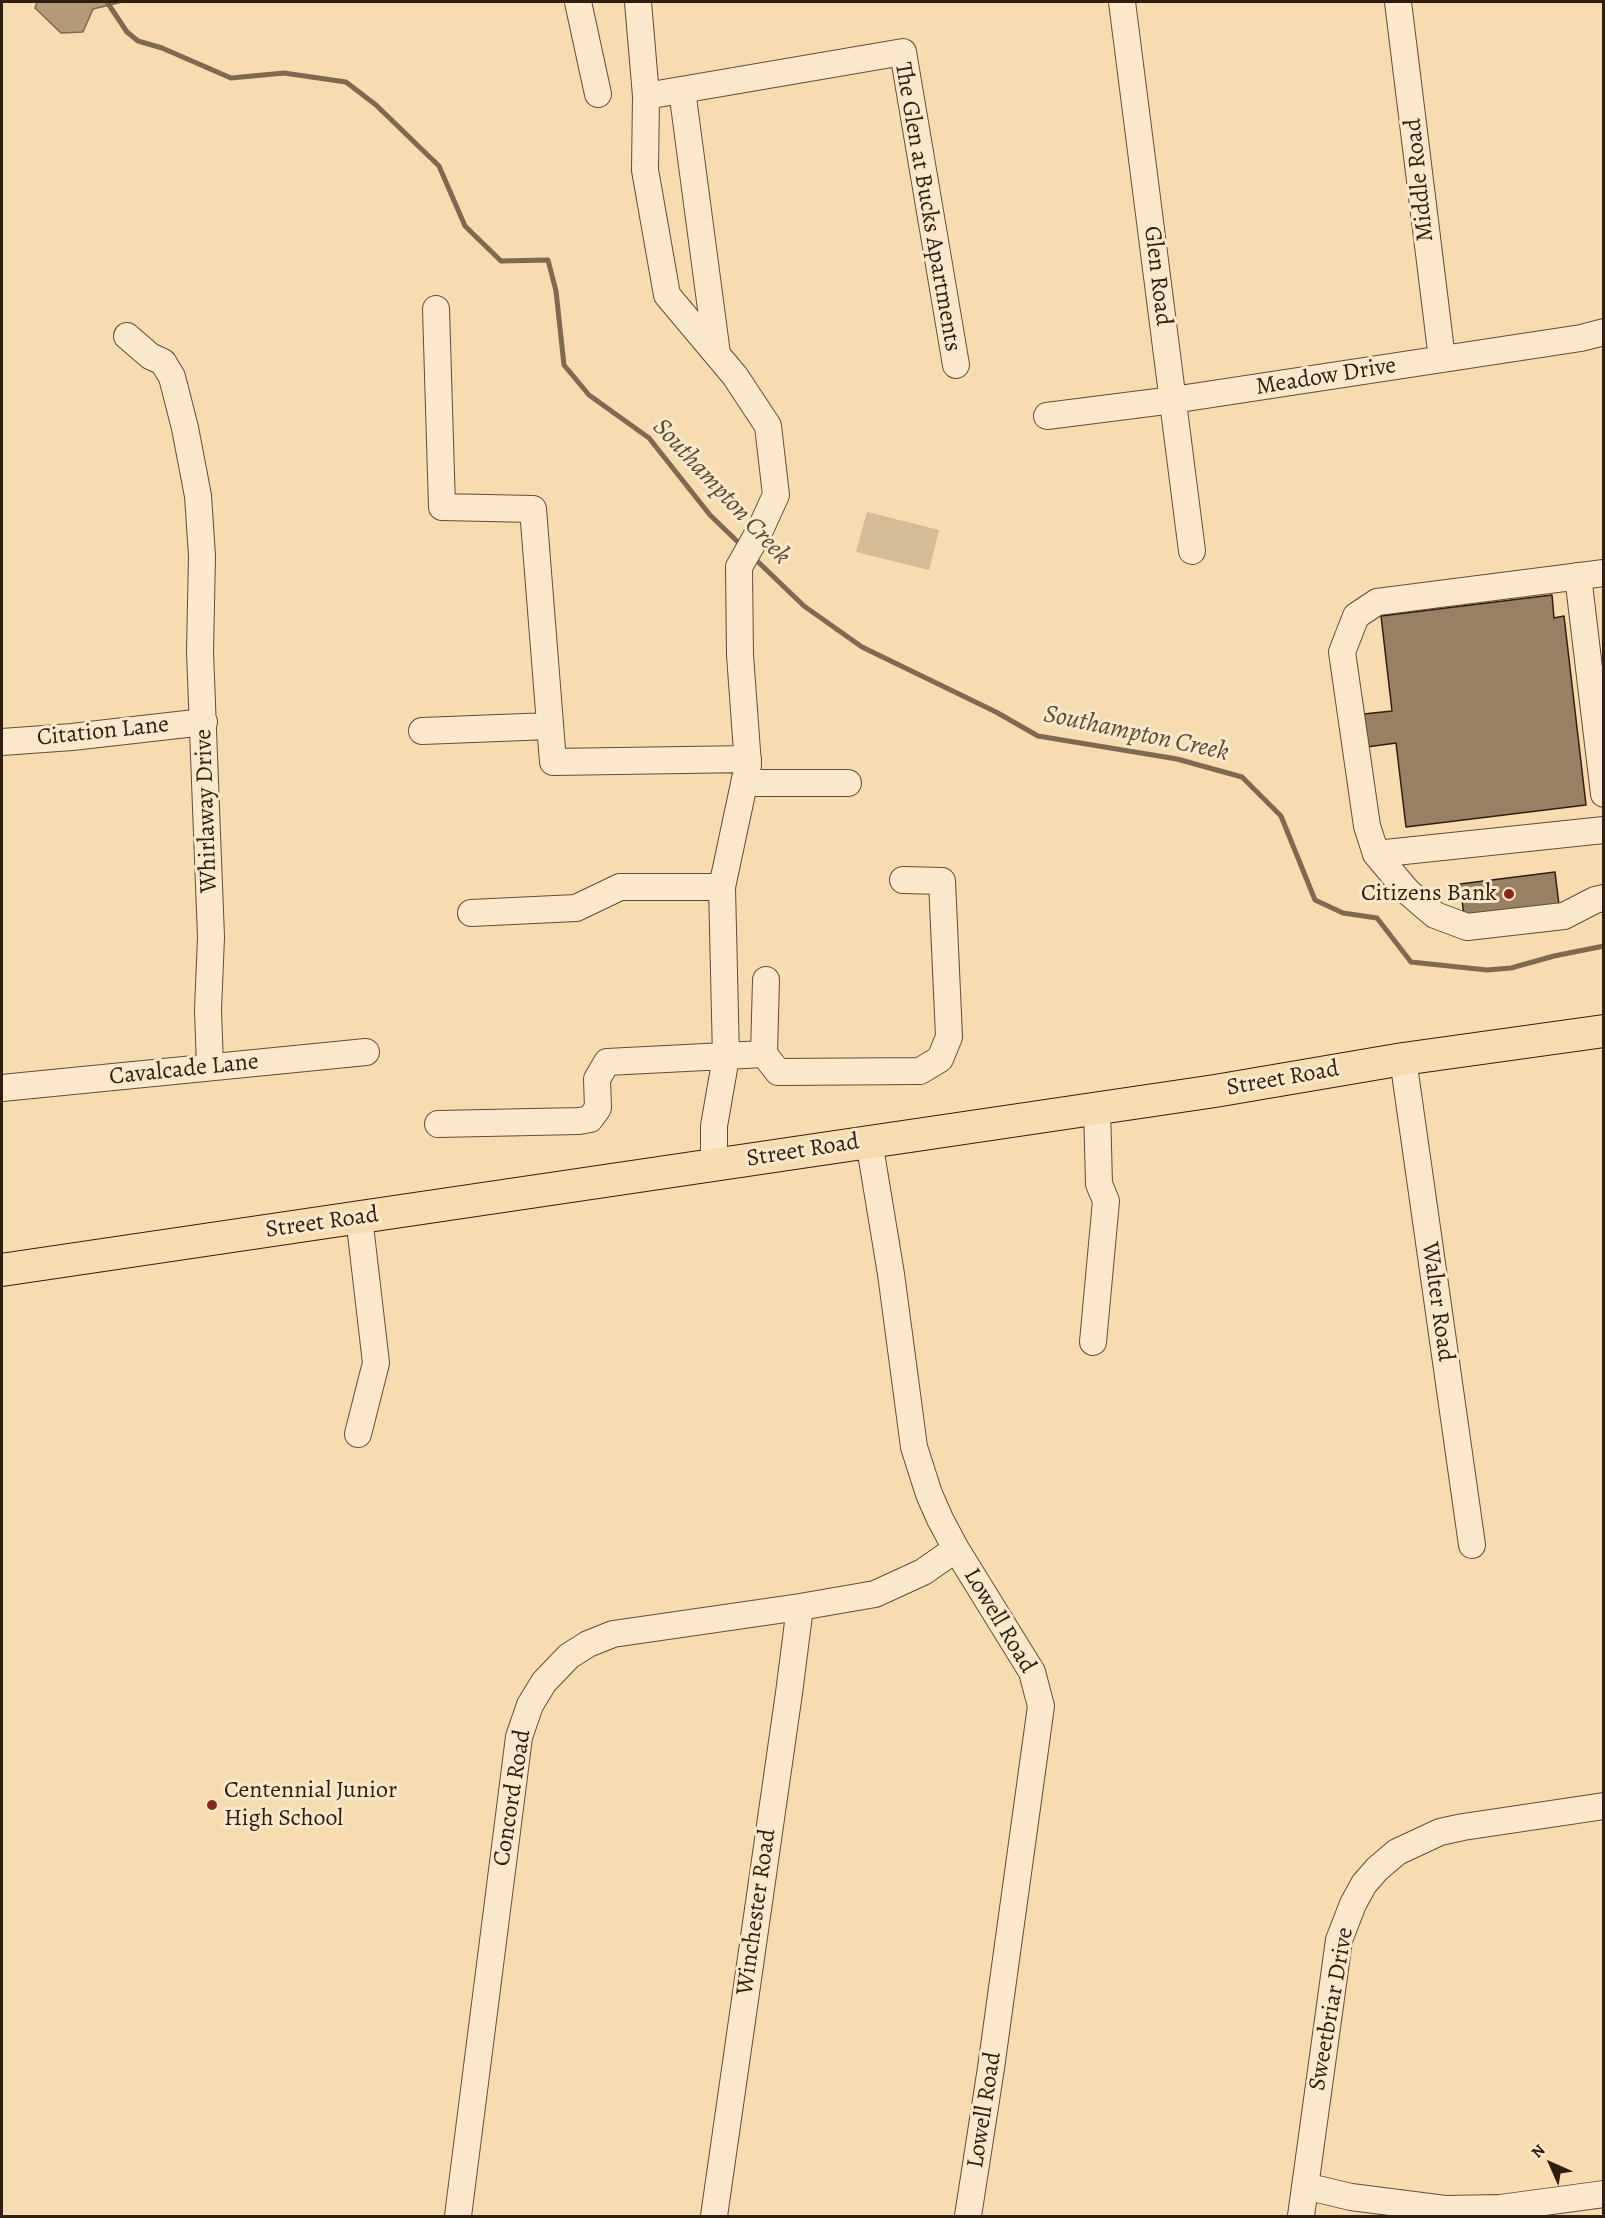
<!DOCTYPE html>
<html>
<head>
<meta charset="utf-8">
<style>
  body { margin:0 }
  #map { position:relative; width:1605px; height:2218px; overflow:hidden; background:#f6dcaf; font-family:Alegreya,serif }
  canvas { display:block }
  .frame { position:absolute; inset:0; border:3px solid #301d12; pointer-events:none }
  .north { position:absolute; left:1521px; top:2134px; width:60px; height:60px; -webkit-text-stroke:4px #f9e8cb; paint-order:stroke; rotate:315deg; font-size:16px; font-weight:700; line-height:24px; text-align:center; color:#301d12 }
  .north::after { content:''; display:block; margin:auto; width:21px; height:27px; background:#301d12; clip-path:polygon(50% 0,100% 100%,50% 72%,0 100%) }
</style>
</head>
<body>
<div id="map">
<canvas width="1605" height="2218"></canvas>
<div class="frame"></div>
<div class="north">N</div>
</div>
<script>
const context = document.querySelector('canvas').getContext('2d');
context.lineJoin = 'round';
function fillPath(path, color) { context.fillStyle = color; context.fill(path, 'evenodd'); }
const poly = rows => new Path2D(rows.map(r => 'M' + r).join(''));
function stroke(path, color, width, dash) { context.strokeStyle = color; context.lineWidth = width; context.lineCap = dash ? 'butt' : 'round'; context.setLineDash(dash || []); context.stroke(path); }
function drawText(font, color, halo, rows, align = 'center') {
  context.font = font + ' Alegreya,serif'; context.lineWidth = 6; context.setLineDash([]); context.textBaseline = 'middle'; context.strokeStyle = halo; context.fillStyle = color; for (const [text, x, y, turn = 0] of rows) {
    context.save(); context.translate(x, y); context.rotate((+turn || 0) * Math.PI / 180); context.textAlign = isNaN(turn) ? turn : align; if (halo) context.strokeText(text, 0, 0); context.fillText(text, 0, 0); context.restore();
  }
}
fillPath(poly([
  [867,512,939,530,929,570,856,552]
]), '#d4bc94');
const water = poly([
  [37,2,122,2,93,9,83,32,61,33,35,8,37,2]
]);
fillPath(water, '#b39b7a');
stroke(water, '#7f6950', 1.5);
stroke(poly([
  [107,2,127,32,138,41,162,48,231,78,284,73,346,82,376,105,439,166,465,226,501,261,548,260,556,291,564,365,589,395,649,438,710,515,742,546],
  [753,557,804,606,862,647,996,712,1038,736,1177,759,1242,777,1281,816,1315,900,1343,913,1377,918,1411,962,1487,970,1511,968,1554,956,1604,946]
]), '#7f6950', 5);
const building = poly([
  [1552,595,1554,618,1564,616,1586,805,1406,827,1396,743,1367,747,1364,714,1392,711,1381,616,1552,595],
  [1555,872,1559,905,1464,916,1460,884,1555,872]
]);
fillPath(building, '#978064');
stroke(building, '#301d12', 1.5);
const minor = poly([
  [578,2,598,94],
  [638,2,646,96,645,170,667,295,735,376,768,426,776,495,760,530,739,567,740,655,748,765,722,887,726,1057,714,1126,714,1165],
  [1122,2,1192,551],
  [1398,2,1442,359],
  [682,90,717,354],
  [646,96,903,52,956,365],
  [436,309,442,507,533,509,553,762,748,759],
  [127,336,150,356,163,362,172,377,185,428,198,496,202,556,200,652,211,937,208,1010,210,1067],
  [1047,416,1173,400,1581,338,1604,332],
  [1604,573,1377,602,1356,616,1342,652,1367,826,1376,854,1604,830],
  [1578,576,1604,794],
  [422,731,550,726],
  [2,742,72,737,204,722],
  [744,783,848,783],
  [1376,854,1408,892,1435,915,1467,927,1564,916,1595,900,1604,898],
  [471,913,576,908,620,887,722,887],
  [764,1054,766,980],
  [1403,1059,1472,1545],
  [2,1088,366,1052],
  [438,1124,579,1121,590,1119,598,1108,597,1079,607,1062,764,1054,778,1072,920,1071,940,1059,949,1037,942,881,903,880],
  [869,1141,891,1274,914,1447,929,1494,940,1519,956,1549,1032,1672,1041,1706,991,2068,968,2216],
  [1093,1342,1106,1201,1099,1184,1097,1108],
  [358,1434,376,1363,359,1217],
  [1305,2186,1351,2197,1445,2209,1500,2208,1604,2194],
  [458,2216,519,1737,530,1705,544,1682,569,1656,588,1644,613,1634,800,1607,875,1594,923,1572,956,1549],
  [714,2216,789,1693,800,1607],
  [1301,2216,1339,1940,1353,1904,1364,1884,1377,1869,1397,1852,1440,1832,1463,1827,1604,1806]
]);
const major = poly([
  [2,1270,1215,1091,1403,1059,1604,1031]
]);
stroke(minor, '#624d39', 28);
stroke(major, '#301d12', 34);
stroke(minor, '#f9e8cb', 26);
stroke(major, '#f6dcaf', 32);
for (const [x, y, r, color] of [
  [1509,894,6,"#8f2418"],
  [212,1805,6,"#8f2418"]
]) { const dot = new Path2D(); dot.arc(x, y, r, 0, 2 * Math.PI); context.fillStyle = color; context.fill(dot); stroke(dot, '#f9e8cb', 2); }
drawText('24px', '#301d12', '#f9e8cb', [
  ["Middle Road",1420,180,-96],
  ["The Glen at Bucks Apartments",927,207,80],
  ["Glen Road",1157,276,83],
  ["Meadow Drive",1326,377,-9],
  ["Citation Lane",103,732,-6],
  ["Whirlaway Drive",207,811,-92],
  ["Cavalcade Lane",184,1070,-6],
  ["Street Road",1283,1079,-10],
  ["Street Road",803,1151,-9],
  ["Street Road",322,1223,-8],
  ["Walter Road",1437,1302,82],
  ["Lowell Road",999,1621,59],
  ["Concord Road",513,1798,-81],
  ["Winchester Road",757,1912,-82],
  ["Sweetbriar Drive",1332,2009,-80],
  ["Lowell Road",985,2110,-81]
]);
drawText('24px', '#301d12', '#f9e8cb', [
  ["Citizens Bank",1497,894],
  ["Centennial Junior",224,1791,"left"],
  ["High School",224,1819,"left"]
], 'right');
drawText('italic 26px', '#5e4936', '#f9e8cb', [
  ["Southampton Creek",721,492,47],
  ["Southampton Creek",1136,734,12]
]);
</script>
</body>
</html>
